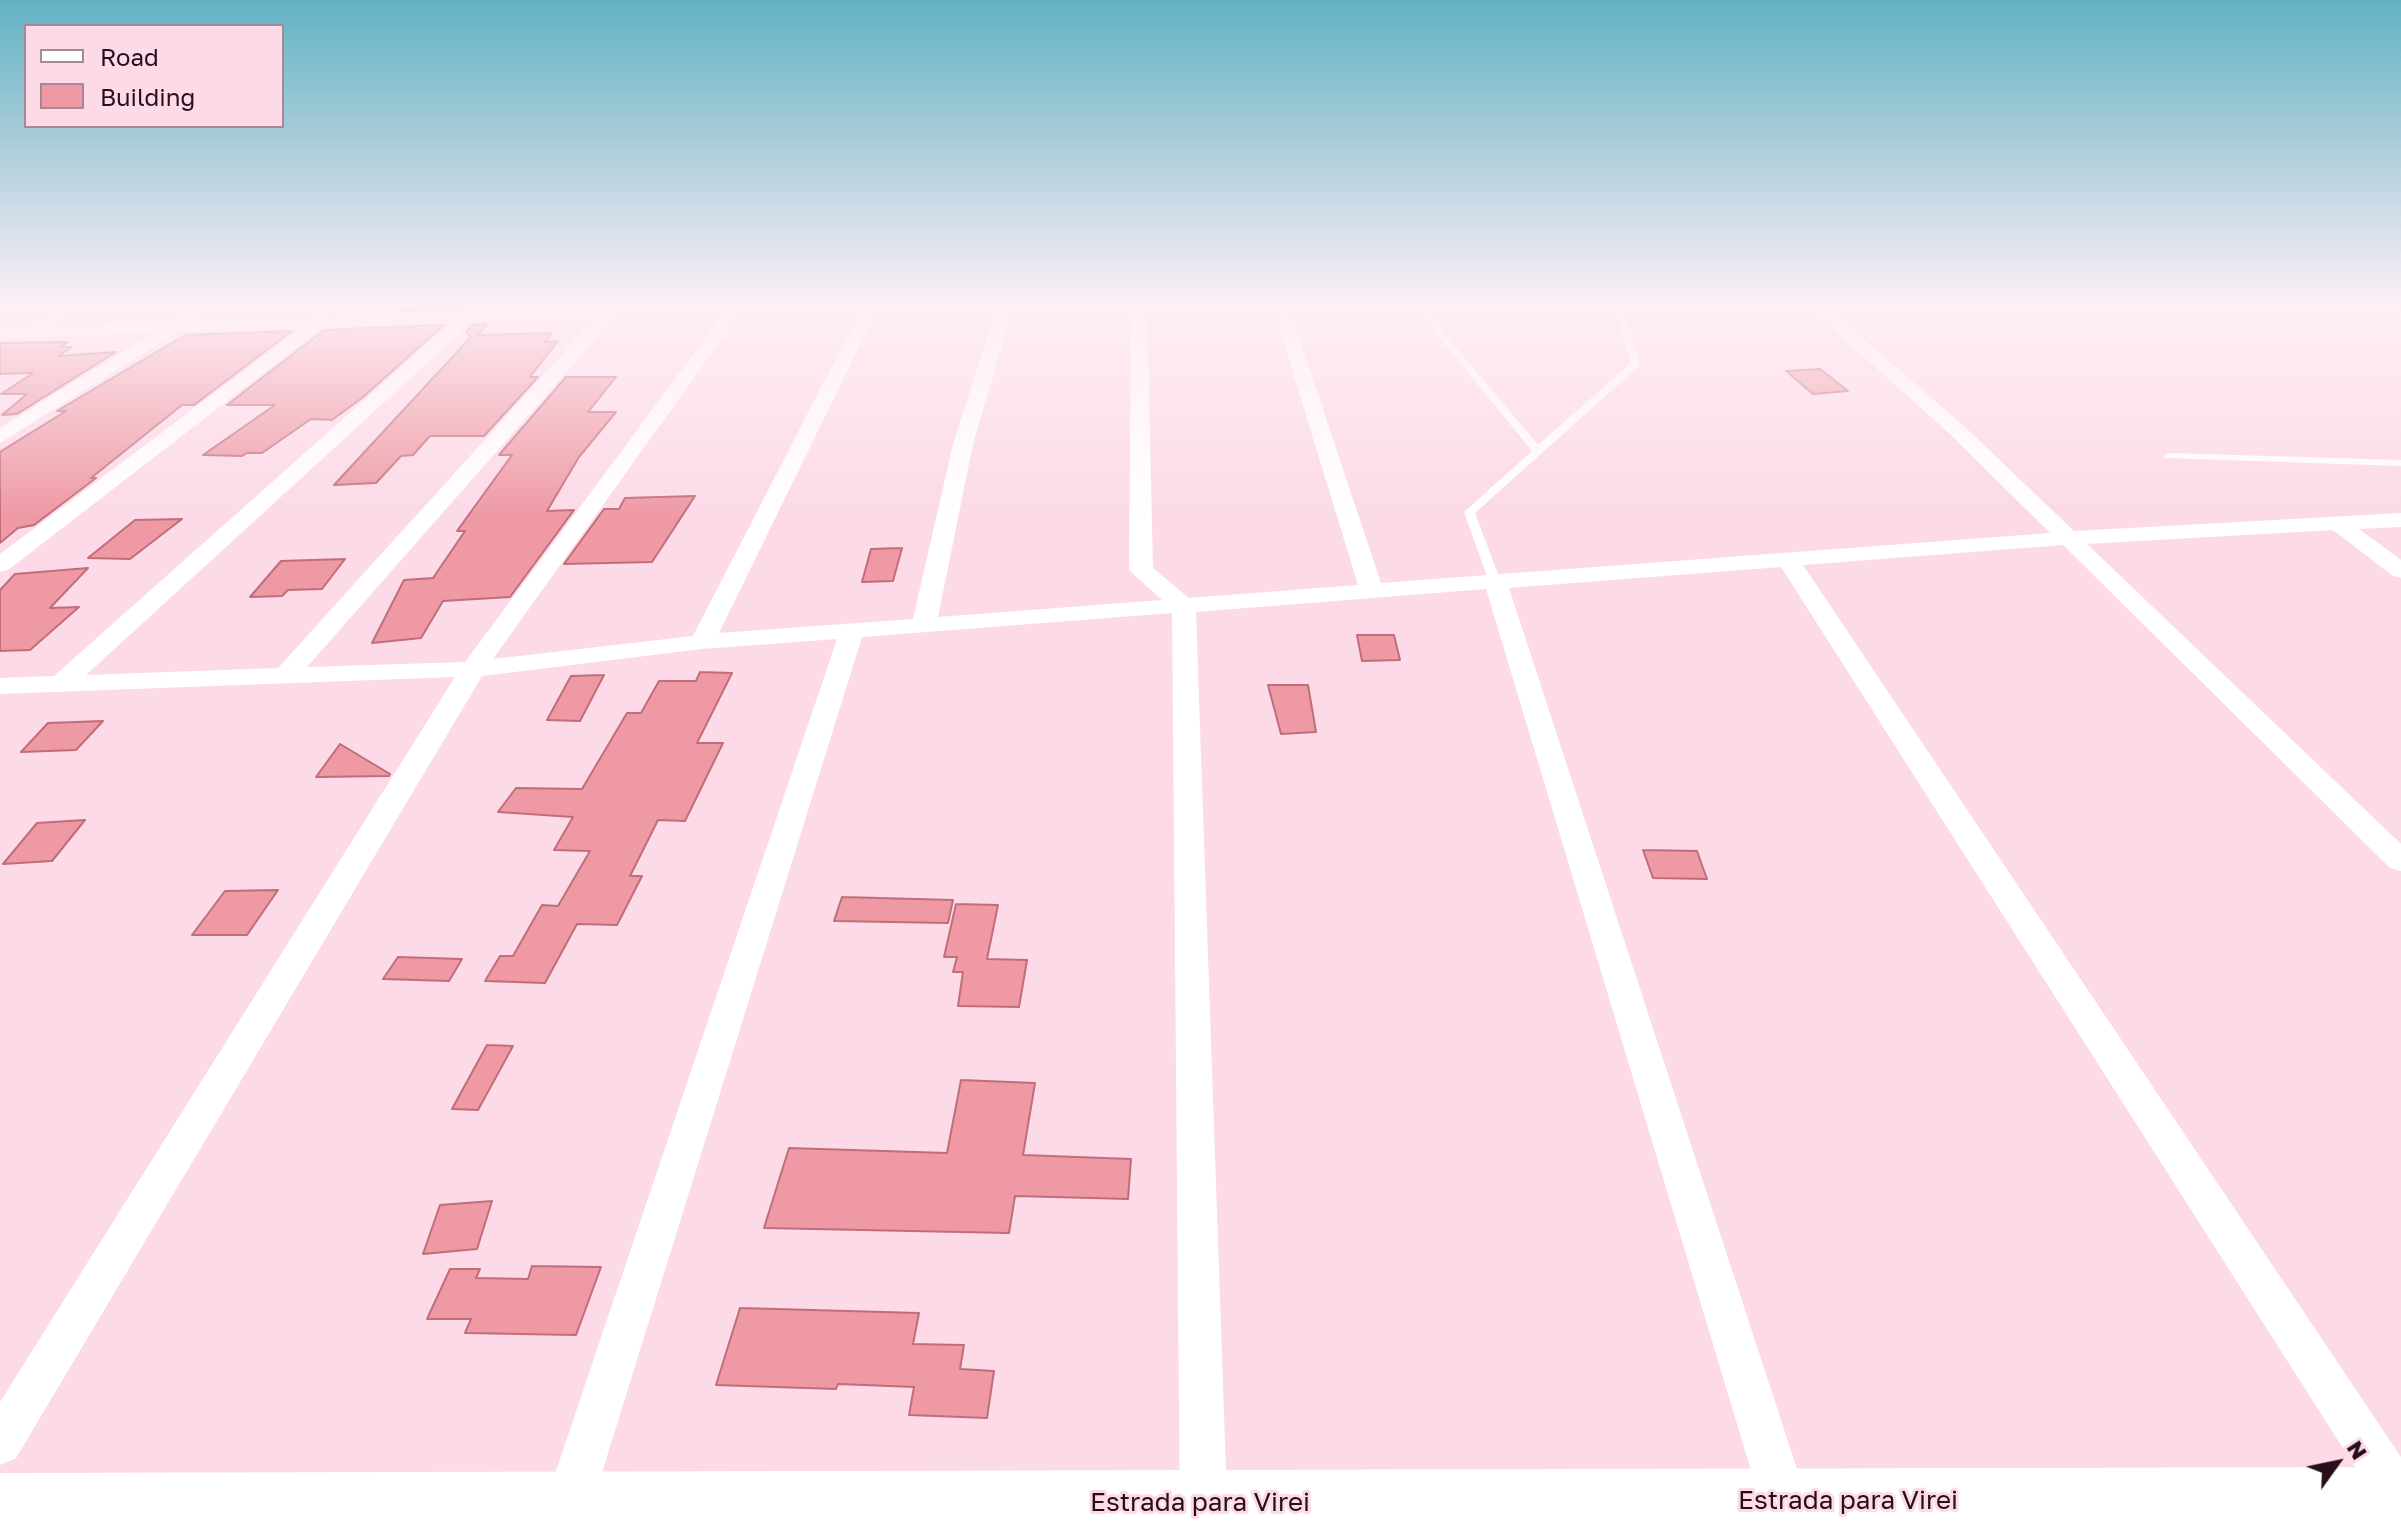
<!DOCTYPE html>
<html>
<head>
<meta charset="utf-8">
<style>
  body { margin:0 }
  #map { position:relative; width:2401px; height:1527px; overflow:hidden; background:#fcdae8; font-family:"Golos Text",sans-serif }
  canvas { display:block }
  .legend { position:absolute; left:24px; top:24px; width:260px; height:104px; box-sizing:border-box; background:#fcdae8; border:2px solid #a88896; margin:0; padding:10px 14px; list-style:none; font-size:24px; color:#290d1b }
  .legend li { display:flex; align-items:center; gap:16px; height:40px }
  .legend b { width:40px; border:2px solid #a88896 }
  .north { position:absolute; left:2297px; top:1423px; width:80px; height:80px; -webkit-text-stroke:6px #fcdae8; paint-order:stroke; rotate:57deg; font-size:22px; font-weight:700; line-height:32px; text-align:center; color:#290d1b }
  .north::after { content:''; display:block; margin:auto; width:28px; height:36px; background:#290d1b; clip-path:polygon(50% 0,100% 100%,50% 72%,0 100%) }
</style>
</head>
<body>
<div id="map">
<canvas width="2401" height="1527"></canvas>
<ul class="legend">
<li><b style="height:10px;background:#fff"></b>Road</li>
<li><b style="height:22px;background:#ee99a4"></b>Building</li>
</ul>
<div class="north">N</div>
</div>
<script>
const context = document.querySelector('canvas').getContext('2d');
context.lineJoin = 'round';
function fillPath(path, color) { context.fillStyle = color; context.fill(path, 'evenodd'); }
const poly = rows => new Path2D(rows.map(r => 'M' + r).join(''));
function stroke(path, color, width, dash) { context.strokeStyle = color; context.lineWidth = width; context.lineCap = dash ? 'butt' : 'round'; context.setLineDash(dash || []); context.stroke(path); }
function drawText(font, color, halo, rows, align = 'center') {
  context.font = font + ' "Golos Text",sans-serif'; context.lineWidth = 6; context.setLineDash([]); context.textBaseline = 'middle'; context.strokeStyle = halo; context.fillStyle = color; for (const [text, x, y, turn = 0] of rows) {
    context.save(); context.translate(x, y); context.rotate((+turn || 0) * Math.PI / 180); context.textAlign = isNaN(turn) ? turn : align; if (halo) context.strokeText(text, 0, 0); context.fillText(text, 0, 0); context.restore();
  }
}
const building = poly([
  [412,304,505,304,502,307,471,305,462,309,403,311,412,304],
  [487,324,478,335,552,333,545,342,558,341,530,377,538,377,484,436,430,436,413,455,401,456,376,483,334,485,471,337,466,332,473,325,487,324],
  [444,325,362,398,332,420,311,419,262,453,247,453,242,456,203,455,275,405,227,405,324,330,444,325],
  [292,331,194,405,182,405,91,478,96,478,34,525,18,528,0,543,0,452,66,411,57,411,185,335,292,331],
  [68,342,60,347,72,347,58,356,116,352,17,414,2,415,27,394,1,394,33,373,0,374,0,343,68,342],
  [1820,369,1848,391,1813,394,1786,371,1820,369],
  [566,377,616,377,588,412,616,412,579,457,547,511,574,510,510,597,443,601,421,638,372,643,404,580,433,578,465,531,457,531,512,455,499,455,566,377],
  [695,496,652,562,564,564,604,509,619,509,625,498,695,496],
  [182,519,130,559,88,558,135,520,182,519],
  [902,548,893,581,862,582,871,549,902,548],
  [345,559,322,589,288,590,282,596,250,597,281,561,345,559],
  [88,568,50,608,79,607,30,650,0,651,0,590,15,574,88,568],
  [1357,635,1394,635,1400,660,1362,661,1357,635],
  [700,672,732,673,697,743,723,743,685,821,658,820,630,876,642,876,617,925,577,924,545,983,485,981,500,956,513,956,542,905,558,906,590,851,554,850,573,817,498,812,516,788,582,789,627,713,641,713,659,681,696,681,700,672],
  [604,675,580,721,547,720,571,676,604,675],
  [1268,685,1308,685,1316,732,1281,734,1268,685],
  [103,721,76,750,21,752,48,723,103,721],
  [340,744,390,774,389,776,316,777,340,744],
  [85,820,52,861,3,864,37,823,85,820],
  [1643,850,1697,851,1707,879,1653,878,1643,850],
  [278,890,247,935,192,935,225,891,278,890],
  [842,897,953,900,948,923,834,921,842,897],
  [956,904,998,905,987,959,1027,960,1019,1007,958,1006,963,972,953,972,957,957,944,957,956,904],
  [398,957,462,959,449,981,383,979,398,957],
  [487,1045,513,1046,478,1110,452,1109,487,1045],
  [961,1080,1035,1083,1023,1155,1131,1159,1128,1199,1015,1196,1009,1233,764,1228,789,1148,947,1153,961,1080],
  [492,1201,477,1249,423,1254,440,1205,492,1201],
  [532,1266,601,1267,576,1335,465,1333,471,1319,427,1319,450,1269,480,1269,476,1278,528,1279,532,1266],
  [740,1308,919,1313,913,1344,964,1345,960,1369,994,1371,987,1418,909,1415,914,1387,838,1384,836,1389,716,1385,740,1308]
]);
fillPath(building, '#ee99a4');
stroke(building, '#bf6e7a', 2);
fillPath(poly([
  [1412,304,1420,304,1538,445,1631,363,1614,304,1622,304,1640,364,1639,366,1475,513,1501,582,1499,584,1495,586,1489,582,1464,512,1532,451,1412,304],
  [2386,304,2394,304,2401,311,2401,319,2386,304],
  [2169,453,2401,460,2401,466,2165,458,2164,456,2169,453]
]), '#fff');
fillPath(poly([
  [66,304,86,304,51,326,171,322,200,304,219,304,195,321,315,317,323,314,330,317,463,312,472,308,479,311,605,307,608,304,625,304,624,306,847,304,839,309,741,312,493,659,693,636,864,304,880,304,719,633,913,619,953,444,998,304,1014,304,973,444,938,617,1162,600,1129,570,1131,304,1147,304,1153,568,1189,598,1358,585,1272,304,1288,304,1381,583,2050,533,1951,435,1805,304,1823,304,1965,427,2074,531,2401,513,2401,527,2359,529,2401,560,2401,578,2393,576,2333,530,2087,544,2401,844,2401,871,2390,868,2063,545,1803,565,2401,1457,2401,1521,2385,1514,1781,567,1509,588,1816,1527,1768,1527,1486,589,1196,612,1228,1527,1180,1527,1172,613,862,637,585,1527,537,1527,837,639,702,649,482,676,16,1458,0,1465,0,1402,455,677,0,694,0,678,54,676,452,322,323,327,8,570,0,572,0,554,301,328,178,332,0,443,0,428,153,333,0,338,0,328,26,327,66,304],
  [724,313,465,662,307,667,615,317,724,313],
  [596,317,278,668,86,675,472,322,596,317]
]), '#fff');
fillPath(poly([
  [2401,1467,2401,1527,0,1527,0,1473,2401,1467]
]), '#fff');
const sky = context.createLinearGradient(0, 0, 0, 518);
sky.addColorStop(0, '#62b2c4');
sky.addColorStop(0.59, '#feeef5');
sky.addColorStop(1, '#feeef500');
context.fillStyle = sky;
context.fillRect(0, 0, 2401, 518);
drawText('26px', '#290d1b', '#fcdae8', [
  ["Estrada para Virei",1848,1501],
  ["Estrada para Virei",1200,1503]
]);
</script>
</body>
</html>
